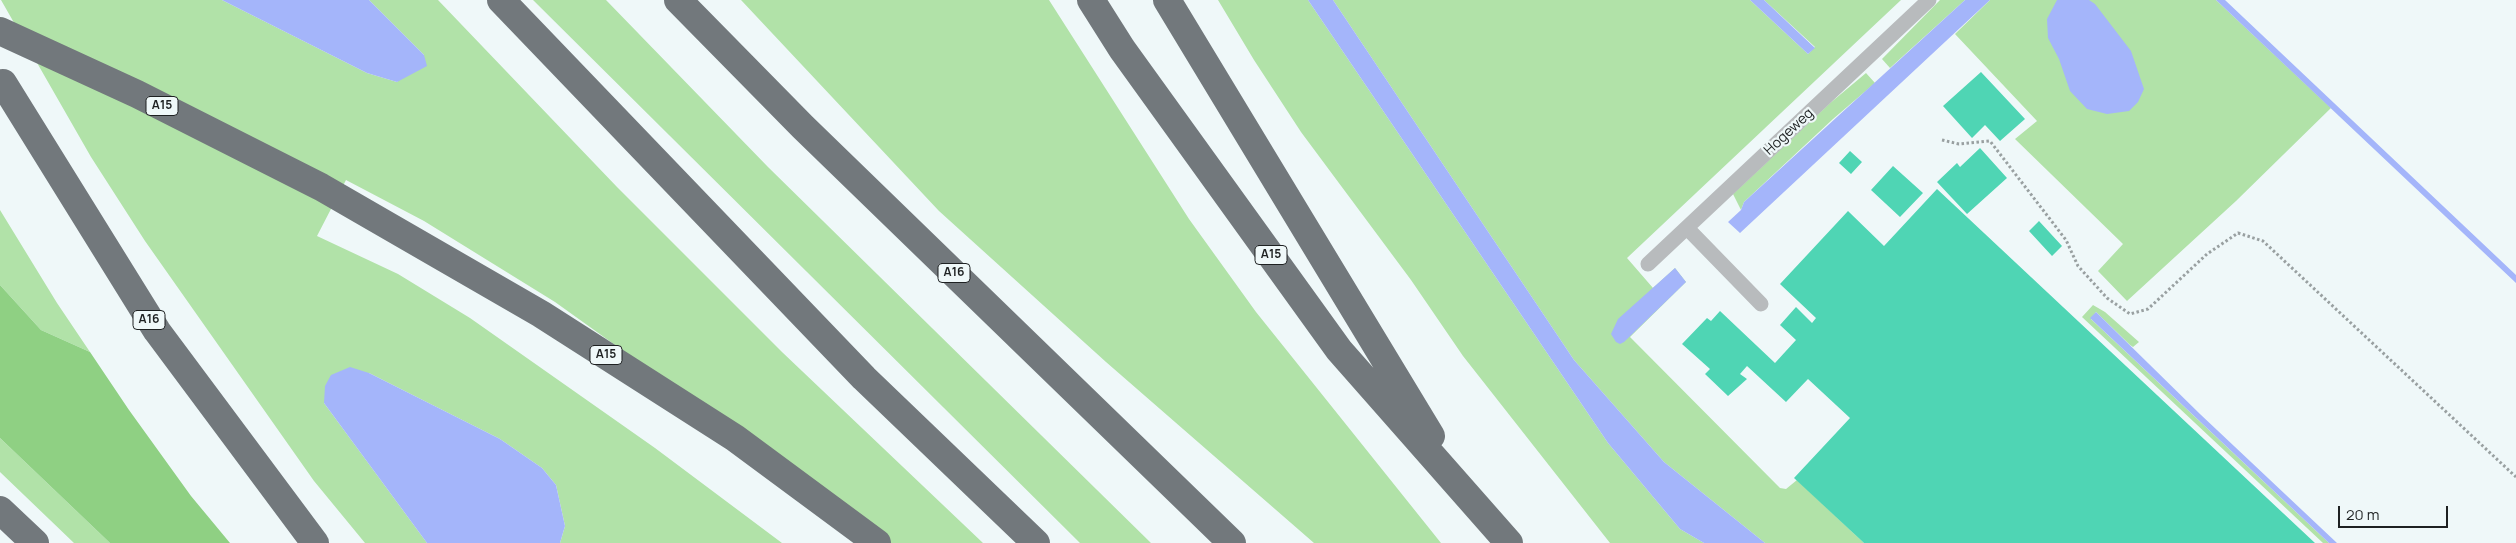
<!DOCTYPE html>
<html>
<head>
<meta charset="utf-8">
<style>
  body { margin:0 }
  #map { position:relative; width:2516px; height:543px; overflow:hidden; background:#eff8f9; font-family:Manrope,sans-serif }
  canvas { display:block }
  .scale { position:absolute; left:2338px; top:506px; width:110px; height:22px; box-sizing:border-box; border:2px solid #1e2122; border-top:0; padding-left:6px; font-size:15px; line-height:18px; white-space:nowrap; color:#1e2122; -webkit-text-stroke:4px #eff8f9; paint-order:stroke }
</style>
</head>
<body>
<div id="map">
<canvas width="2516" height="543"></canvas>
<div class="scale">20 m</div>
</div>
<script>
const context = document.querySelector('canvas').getContext('2d');
context.lineJoin = 'round';
function fillPath(path, color) { context.fillStyle = color; context.fill(path, 'evenodd'); }
const poly = rows => new Path2D(rows.map(r => 'M' + r).join(''));
function stroke(path, color, width, dash) { context.strokeStyle = color; context.lineWidth = width; context.lineCap = dash ? 'butt' : 'round'; context.setLineDash(dash || []); context.stroke(path); }
function drawText(font, color, halo, rows, align = 'center') {
  context.font = font + ' Manrope,sans-serif'; context.lineWidth = 4.5; context.setLineDash([]); context.textBaseline = 'middle'; context.strokeStyle = halo; context.fillStyle = color; for (const [text, x, y, turn = 0] of rows) {
    context.save(); context.translate(x, y); context.rotate((+turn || 0) * Math.PI / 180); context.textAlign = isNaN(turn) ? turn : align; if (halo) context.strokeText(text, 0, 0); context.fillText(text, 0, 0); context.restore();
  }
}
fillPath(poly([
  [1,0,222,0,367,73,397,82,424,55,369,0,438,0,617,187,782,352,983,543,885,543,724,423,555,302,424,221,346,180,317,236,398,274,470,318,655,448,782,543,560,543,565,526,556,485,542,468,500,439,369,373,324,403,427,543,365,543,314,481,145,241,91,157],
  [533,0,606,0,768,167,1151,543,1080,543],
  [741,0,1049,0,1189,219,1256,312,1441,543,1314,543,1106,362,939,211],
  [1218,0,1308,0,1608,443,1680,529,1704,543,1610,543,1463,356,1411,280,1301,132,1254,60],
  [1333,0,1750,0,1808,54,1815,47,1764,0,1901,0,1627,258,1653,288,1675,268,1686,282,1630,337,1780,488,1786,489,1797,480,1864,543,1765,543,1664,462,1574,360],
  [1940,0,1965,0,1890,68,1882,59],
  [1990,0,2216,0,2331,108,2236,201,2127,301,2098,271,2123,244,2015,139,2037,121,1955,34],
  [1866,73,1875,83,1833,119,1744,202,1741,210,1733,194,1829,104],
  [0,210,57,303,90,352,41,330,0,285],
  [2093,305,2105,312,2139,342,2133,347,2130,345,2096,312,2091,319,2329,543,2323,543,2082,317],
  [0,438,110,543,74,543,0,472]
]), '#b1e2a8');
fillPath(poly([
  [0,285,41,330,90,352,129,410,191,496,230,543,110,543,0,438]
]), '#8fd083');
fillPath(poly([
  [222,0,369,0,424,55,427,66,397,82,367,73],
  [1308,0,1333,0,1574,360,1664,462,1765,543,1704,543,1680,529,1608,443],
  [1750,0,1764,0,1815,48,1808,54],
  [1965,0,1990,0,1740,233,1728,222,1741,210,1744,202],
  [2057,0,2089,0,2095,4,2131,51,2144,89,2138,102,2129,111,2107,114,2087,109,2070,91,2059,59,2048,38,2047,19],
  [2216,0,2225,0,2516,275,2516,283],
  [1675,268,1686,282,1624,342,1620,344,1616,342,1611,334,1618,319],
  [2096,312,2200,414,2337,543,2329,543,2090,318],
  [350,367,369,373,500,439,542,468,556,485,565,526,560,543,427,543,324,403,325,386,331,375]
]), '#a4b5fa');
fillPath(poly([
  [1981,72,2025,119,2000,141,1985,125,1972,138,1943,106],
  [1980,148,2007,178,1967,214,1937,182,1957,163,1960,167],
  [1850,151,1862,162,1851,174,1839,163],
  [1893,166,1923,193,1900,217,1871,190],
  [1937,189,2315,543,1864,543,1794,478,1850,418,1808,379,1786,402,1747,366,1740,374,1747,379,1728,396,1705,374,1710,369,1682,344,1707,318,1711,321,1720,311,1775,363,1796,340,1780,325,1796,307,1812,323,1816,318,1780,284,1848,211,1884,246],
  [2039,221,2062,246,2052,256,2029,231]
]), '#4fd5b4');
stroke(poly([
  [1942,140,1959,144,1990,141,2066,240,2078,266,2107,298,2130,314,2148,309,2207,254,2238,233,2263,241,2516,477]
]), '#99a0a1', 3, [2.5, 2.5]);
stroke(poly([
  [1687,228,1761,304],
  [1648,264,1929,0]
]), '#b8bbbd', 15);
stroke(poly([
  [501,0,864,378,1036,543],
  [678,0,803,127,1232,543],
  [1091,0,1122,49,1339,350,1509,543],
  [1167,0,1431,436],
  [0,31,137,94,321,187,541,314,735,438,877,543],
  [3,83,157,331,315,543],
  [0,510,35,543]
]), '#72787c', 28);
for (const [x, y, w] of [
  [162,106,32],
  [1271,255,32],
  [954,273,32],
  [149,320,32],
  [606,355,32]
]) { const box = new Path2D(); box.roundRect(x - w / 2, y - 9.5, w, 19, 4); context.fillStyle = '#eff8f9'; context.fill(box); stroke(box, '#1e2122', 1); }
drawText('bold 12px', '#1e2122', null, [
  ["A15",162,106],
  ["A15",1271,255],
  ["A16",954,273],
  ["A16",149,320],
  ["A15",606,355]
]);
drawText('14px', '#1e2122', '#eff8f9', [
  ["Hogeweg",1789,132,-43]
]);
</script>
</body>
</html>
